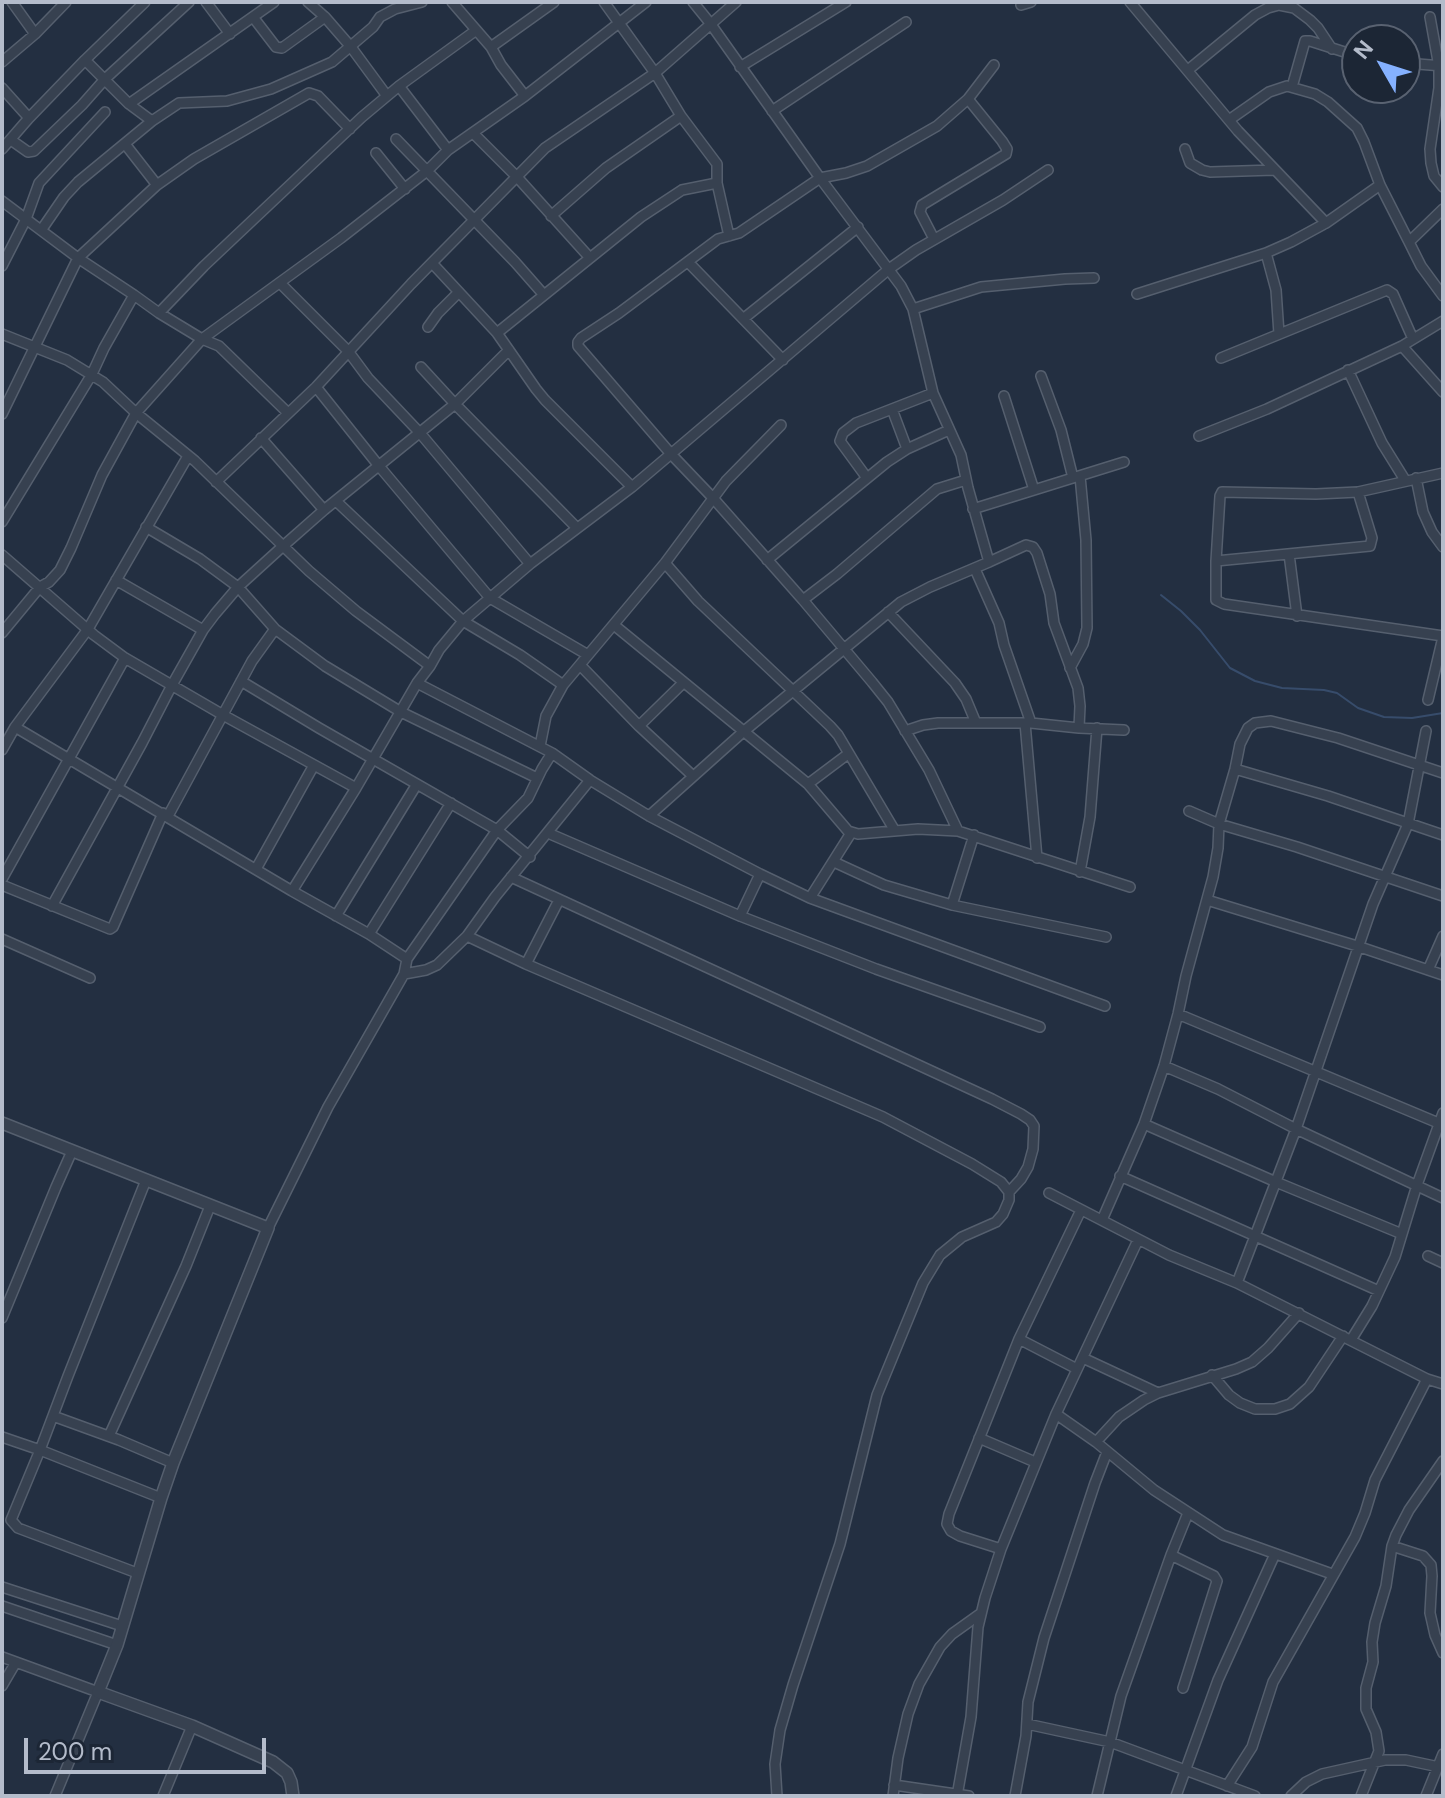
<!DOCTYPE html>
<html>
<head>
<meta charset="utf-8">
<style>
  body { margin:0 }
  #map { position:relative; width:1445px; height:1798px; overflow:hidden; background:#232f41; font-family:"DM Sans",sans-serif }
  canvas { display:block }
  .frame { position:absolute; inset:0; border:4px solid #b4bccb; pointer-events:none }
  .north { position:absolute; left:1341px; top:24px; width:80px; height:80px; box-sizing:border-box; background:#1c2635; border:2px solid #596271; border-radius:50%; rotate:309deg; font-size:22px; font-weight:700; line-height:32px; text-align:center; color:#b4bccb }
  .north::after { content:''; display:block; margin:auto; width:28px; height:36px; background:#85b1ff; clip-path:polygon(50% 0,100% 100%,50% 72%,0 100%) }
  .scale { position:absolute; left:24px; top:1738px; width:242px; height:36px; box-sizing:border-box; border:4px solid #b4bccb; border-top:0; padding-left:10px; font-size:24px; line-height:28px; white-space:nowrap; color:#b4bccb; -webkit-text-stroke:6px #1c2635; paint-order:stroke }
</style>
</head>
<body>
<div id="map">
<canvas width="1445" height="1798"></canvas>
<div class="frame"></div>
<div class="north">N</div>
<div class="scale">200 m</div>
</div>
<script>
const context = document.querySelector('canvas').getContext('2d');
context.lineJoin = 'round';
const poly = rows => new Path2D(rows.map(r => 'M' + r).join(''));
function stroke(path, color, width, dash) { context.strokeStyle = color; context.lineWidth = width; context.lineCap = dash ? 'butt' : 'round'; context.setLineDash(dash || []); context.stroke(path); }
stroke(poly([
  [1161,595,1181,611,1200,630,1230,668,1255,681,1282,688,1324,690,1337,693,1358,708,1384,717,1412,718,1443,713]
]), '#374c6b', 2);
const minor = poly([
  [12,2,35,34],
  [206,2,230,34],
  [308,2,325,17,351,47,387,96],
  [452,2,491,47,501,65,525,96],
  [1130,2,1238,131,1326,223,1380,185],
  [1021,5,1031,2],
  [253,17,276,47,282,48,325,17],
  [1430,17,1439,67,1439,88,1430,149,1431,163,1434,176,1443,187],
  [491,47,554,2],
  [85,60,129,104,274,2],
  [2,62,35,34,66,2],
  [1405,63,1443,66],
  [994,65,968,99,937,126,867,166,846,173,820,178,739,233,718,239,619,313,581,338,578,342,578,346,671,454,713,498,803,600,872,682,888,702,929,770,958,831,1130,887],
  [740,67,846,2],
  [1188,70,1255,15,1268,8,1279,5,1294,8,1310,20,1318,28,1332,49],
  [399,86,448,150],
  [1292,87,1305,41,1310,41,1357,56],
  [2,88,29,118],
  [129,104,152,121],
  [772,111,906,22],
  [681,116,717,164,717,183],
  [1229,120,1269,92,1287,86,1315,94,1328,102,1357,128,1364,142,1380,185,1409,242,1421,266,1443,296],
  [473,133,517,177,590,258],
  [396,139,515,262,544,295],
  [11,140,28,152,34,151,82,105,105,79,189,2],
  [125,144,157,185],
  [2,149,29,118,85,60,145,2],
  [1185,149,1190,163,1202,170,1210,172,1274,170],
  [376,153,405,189],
  [2,201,78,258,134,295,159,313,202,339,219,346,288,413],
  [551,216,606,168,681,116,655,73,604,2],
  [42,229,64,197,78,182,152,121,179,103,227,101,271,89,332,62,373,27,380,17,395,9,422,2],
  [934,239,920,212,922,205,1006,154,1007,149,1002,141,968,99],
  [1409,242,1443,209],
  [1266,253,1276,290,1279,334],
  [688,262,783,360],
  [432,263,497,333,536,389,545,400,632,487],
  [2,266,26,219,39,183,105,112],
  [280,283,348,351,368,378,420,433,530,564],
  [1137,294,1266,253,1291,242,1326,223],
  [913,309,981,287,1065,279,1094,278],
  [159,313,204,266,362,117,399,86,475,31],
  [743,319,858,227],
  [428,327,438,313,459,292],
  [497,333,641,217,682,190,717,183,729,236],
  [2,334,67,360,103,382,136,413,195,461,309,571,356,611,430,666],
  [1402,346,1443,392],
  [1221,358,1387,290,1393,294,1413,339],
  [421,367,455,404,577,528],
  [1348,370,1382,443,1405,480],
  [1041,376,1061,430,1073,478],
  [316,387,379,466,490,598,588,655],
  [1004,396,1034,490],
  [892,409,907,449],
  [2,414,78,258,157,185,194,159,309,93,318,96,350,129],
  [1199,436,1267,409,1402,346,1443,321],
  [261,438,324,510],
  [1443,473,1358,492,1316,494,1222,492,1220,496,1216,561,1216,600,1224,604,1443,636],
  [867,478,840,441,843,433,856,423,933,393],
  [1416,478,1423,512,1432,532,1443,547],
  [216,482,316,387,411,284,545,148,655,73,736,2],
  [336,501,463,621,520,655,563,685],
  [973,509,1124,462],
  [2,522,92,374,104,348,134,295],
  [146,527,200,559,238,587,275,629,325,666,401,712,537,778],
  [1289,554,1297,616],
  [2,555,94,635,125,658,223,715,356,788],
  [767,560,887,462,907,449,949,430],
  [1216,561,1370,546,1372,538,1358,492],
  [989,562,1026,545,1033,547,1037,553,1050,594,1054,623,1078,688,1080,706,1079,728],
  [665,563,698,601,830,726,838,735,895,831],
  [975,569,999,623,1004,645,1031,723],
  [116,580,203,630],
  [803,600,837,574,937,489,966,480],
  [888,612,955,683,966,699,976,723],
  [614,625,808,784,848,831,858,834,918,829,958,831],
  [2,633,40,587,49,582,60,570,71,548,102,475,136,413,202,339,341,238,427,171,448,150,525,96,646,2],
  [580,665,639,726,693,776],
  [1070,668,1083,644,1087,628,1086,540,1080,476],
  [241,681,319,728,497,830,530,857],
  [417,683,552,753,590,780,649,816,760,874,810,898,1105,1006],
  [1428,700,1443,637],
  [1025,723,1037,858],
  [639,726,683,683],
  [15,727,292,891,369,934,407,959,404,974,328,1107,268,1228],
  [905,731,923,725,938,723,1031,723,1079,728,1124,730],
  [540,746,546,716,563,685,665,563,726,481,781,425],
  [2,750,15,727,88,629,188,456],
  [1235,769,1328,796,1443,835],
  [808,784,848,754],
  [1189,811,1219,824,1297,847,1443,896],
  [168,816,252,661,275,629],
  [649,816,743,732,901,602,930,587,989,562,968,488,961,455,933,393,913,309,901,286,820,178,710,23,693,2],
  [548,833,740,916,876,969,1040,1027],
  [834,862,884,885,952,905,1106,937],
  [256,869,314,765],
  [1080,872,1090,817,1097,728],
  [511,877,992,1099,1021,1114,1030,1120,1034,1126,1033,1149,1028,1167,1021,1179,1009,1192,1009,1200,1003,1214,996,1222,962,1237,940,1255,923,1283,877,1395,840,1544,793,1685,780,1730,775,1764,777,1796],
  [2,879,125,658],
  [2,885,110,929,113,927,163,813],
  [292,891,356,788,417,683,430,666,439,650,463,621,530,564,632,487,889,269,916,250,1003,200,1048,170],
  [810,898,851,833],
  [1207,900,1357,946,1443,975],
  [952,905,974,835],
  [52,906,142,743,172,685,203,630,215,614,238,587,282,547,324,510,455,404,509,350],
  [336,916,417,784],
  [740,916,760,874],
  [369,934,451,803],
  [467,936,526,964,883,1117,972,1164,1001,1182,1009,1192],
  [2,939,90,978],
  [407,959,497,830,528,798,542,769,552,753],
  [526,964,559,900],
  [1428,970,1443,936],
  [404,974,426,970,437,965,467,936,495,897,590,780],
  [1178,1014,1443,1125],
  [1164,1066,1218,1089,1296,1129,1443,1198],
  [1144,1124,1276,1182,1402,1234],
  [1120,1176,1379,1291],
  [1049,1193,1169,1255,1237,1283,1427,1379,1443,1384],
  [1102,1220,1144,1124,1164,1066,1178,1014,1186,976,1213,877,1218,848,1219,824,1235,769,1240,744,1248,728,1255,723,1271,721,1338,738,1443,773],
  [1428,1256,1443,1263],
  [1237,1283,1296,1129,1373,904,1408,824,1426,731],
  [2,1318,56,1187,72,1151],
  [1019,1339,1077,1369],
  [1351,1340,1372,1306,1395,1257,1417,1185,1443,1113],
  [1083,1358,1158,1393],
  [1212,1375,1229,1395,1240,1403,1255,1409,1275,1409,1290,1404,1309,1387,1343,1336],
  [1056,1414,1096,1442,1154,1490,1223,1535,1332,1574],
  [53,1416,119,1440,173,1463],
  [109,1436,186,1266,210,1206],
  [2,1437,40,1450,161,1498],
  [979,1438,1035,1462],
  [1096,1442,1119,1417,1144,1400,1158,1393,1236,1369,1252,1362,1268,1348,1299,1313],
  [1392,1546,1423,1556,1431,1565,1432,1576,1430,1613,1435,1635,1443,1653],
  [1001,1549,960,1536,951,1531,947,1524,949,1514,1019,1339,1081,1210],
  [1171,1555,1214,1576,1217,1581,1183,1688],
  [137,1573,18,1528,11,1520,40,1450,68,1376,146,1180],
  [2,1587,122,1626],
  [2,1606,117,1645],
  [2,1657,98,1692,55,1796],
  [2,1686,16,1662],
  [1027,1724,1110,1742,1255,1796],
  [894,1785,969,1796],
  [1227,1786,1252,1747,1273,1682,1355,1537,1365,1513,1375,1480,1427,1379],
  [163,1796,192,1726],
  [893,1796,898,1758,908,1714,919,1684,940,1647,952,1634,980,1614],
  [957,1796,971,1717,978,1627,985,1598,1001,1549,1056,1414,1138,1240],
  [1015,1796,1026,1736,1028,1702,1044,1638,1095,1483,1107,1452],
  [1097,1796,1121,1696,1171,1555,1188,1513],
  [1176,1796,1218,1680,1275,1554],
  [1291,1796,1306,1782,1322,1774,1385,1760,1406,1760,1439,1767],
  [1361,1796,1379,1751,1376,1732,1366,1709,1366,1688,1373,1662,1372,1642,1375,1623,1386,1586,1392,1546,1396,1535,1409,1510,1443,1461],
  [1426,1796,1443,1754]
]);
const tertiary = poly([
  [2,1123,268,1228,173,1463,161,1498,117,1645,98,1692,192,1726,273,1762,287,1773,291,1782,293,1796]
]);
stroke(minor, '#555f6e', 12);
stroke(tertiary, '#555f6e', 14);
stroke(minor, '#374150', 9);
stroke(tertiary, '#374150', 11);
</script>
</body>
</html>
